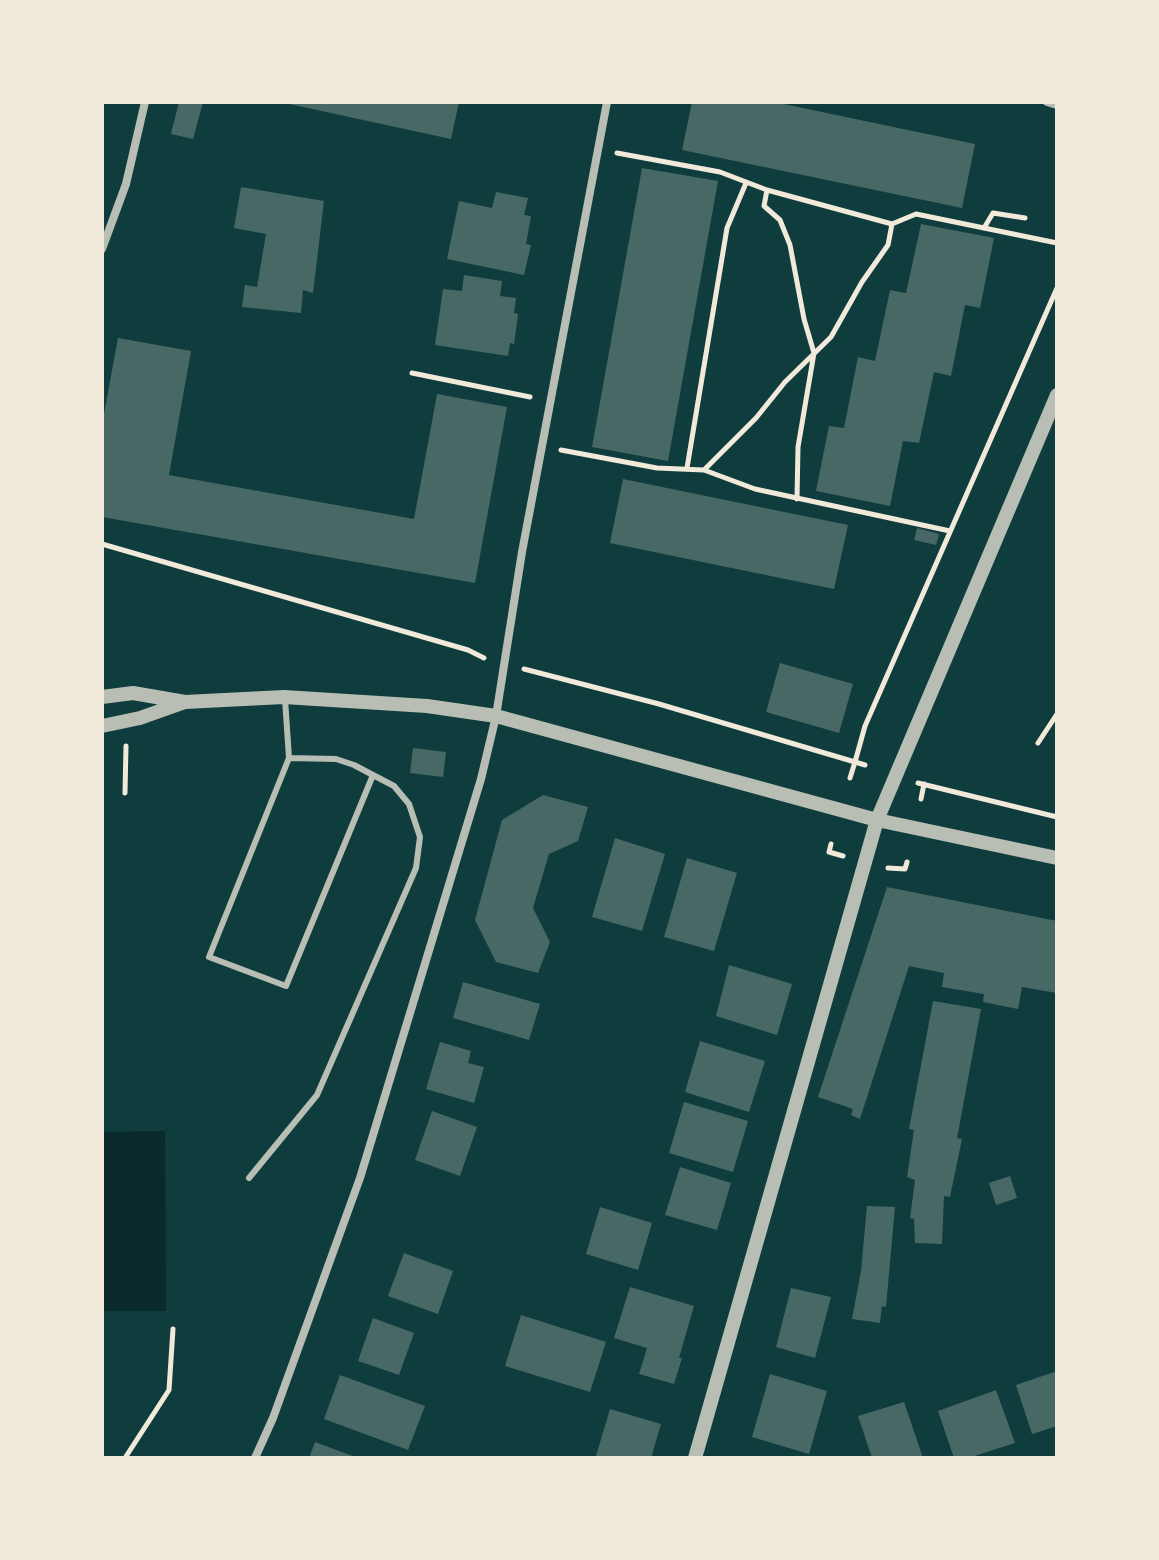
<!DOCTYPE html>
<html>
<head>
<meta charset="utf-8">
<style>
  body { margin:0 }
  #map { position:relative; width:1159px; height:1560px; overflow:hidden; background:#0f3d3e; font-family:"Roboto Condensed",sans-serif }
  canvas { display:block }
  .frame { position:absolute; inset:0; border:104px solid #f1e9da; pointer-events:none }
</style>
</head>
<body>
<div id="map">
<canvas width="1159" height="1560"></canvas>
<div class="frame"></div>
</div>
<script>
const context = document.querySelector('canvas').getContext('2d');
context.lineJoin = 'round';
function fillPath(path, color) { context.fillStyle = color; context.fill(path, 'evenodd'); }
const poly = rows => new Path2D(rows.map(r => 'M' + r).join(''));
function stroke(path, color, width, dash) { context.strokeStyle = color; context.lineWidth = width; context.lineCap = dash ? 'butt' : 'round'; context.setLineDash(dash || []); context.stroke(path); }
fillPath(poly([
  [165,1131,166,1311,102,1311,102,1132]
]), '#0a2a2b');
fillPath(poly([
  [179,102,203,102,193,139,171,134],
  [280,102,459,102,451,139],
  [692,102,774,102,975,144,962,208,682,150],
  [642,168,718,181,668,461,592,447],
  [241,187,324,201,313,293,303,290,301,313,242,307,245,285,257,287,266,234,234,228],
  [496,192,528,198,524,215,531,216,526,244,531,245,524,275,447,259,459,201,492,208],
  [921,224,994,238,980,308,965,305,951,376,934,372,919,443,903,441,890,506,816,491,829,426,844,428,858,357,875,361,890,290,906,293],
  [464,275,502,281,500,296,516,298,514,313,518,314,514,344,510,343,508,356,435,345,443,289,462,291],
  [118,338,191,351,169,475,414,519,437,394,507,407,475,583,102,517,102,425],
  [623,479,848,525,834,589,610,543],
  [917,528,939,534,936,545,914,540],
  [780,663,853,684,839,733,766,712],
  [413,748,446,752,443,777,410,773],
  [543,795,588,807,578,841,549,854,533,908,550,942,538,973,496,962,475,920,502,820],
  [615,838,665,854,642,931,592,917],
  [687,858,737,873,714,951,664,937],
  [887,887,1057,921,1057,993,1022,987,1018,1009,983,1002,984,994,942,987,944,973,909,966,860,1119,851,1115,853,1109,818,1097],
  [729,965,792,984,777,1035,716,1016],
  [463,982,540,1004,529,1040,453,1018],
  [933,1001,981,1009,957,1138,962,1139,950,1197,944,1196,942,1244,915,1243,914,1219,910,1218,915,1180,907,1177,914,1130,909,1129],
  [700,1041,765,1061,749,1112,685,1092],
  [440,1042,471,1051,468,1063,484,1067,474,1103,426,1089],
  [684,1102,748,1121,733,1172,669,1153],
  [432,1111,477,1127,460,1176,415,1160],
  [680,1167,731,1183,717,1230,665,1215],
  [1010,1176,1017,1198,996,1205,989,1183],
  [867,1206,895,1207,886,1307,882,1306,880,1323,852,1319,861,1271],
  [600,1207,652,1223,638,1270,586,1254],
  [404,1253,453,1271,438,1314,388,1296],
  [630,1287,694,1306,679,1358,682,1358,674,1384,639,1374,647,1348,614,1338],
  [791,1288,831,1297,815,1358,776,1347],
  [521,1315,606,1342,590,1392,505,1366],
  [373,1318,414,1333,399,1375,358,1361],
  [1057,1371,1057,1426,1032,1434,1016,1385],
  [770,1374,827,1391,809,1454,752,1437],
  [340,1375,425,1406,408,1450,324,1419],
  [996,1390,1015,1443,968,1458,954,1458,938,1411],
  [904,1402,923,1458,872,1458,858,1416],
  [610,1409,661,1424,651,1458,596,1456],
  [315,1442,358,1458,309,1458]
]), '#486865');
stroke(poly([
  [617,153,720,172,767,190,892,224,916,214,1057,243],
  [767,190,764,206,780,220,790,245,804,319,814,353,798,447,797,499],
  [984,228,993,213,1025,218],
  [412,373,530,397],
  [561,450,657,468,704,470,755,489,950,531],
  [687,468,727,228,746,183],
  [704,470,756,418,785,382,831,337,862,282,888,245,892,224],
  [102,544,468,650,484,658],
  [524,669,659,704,855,762,865,726,1057,288],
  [1038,743,1057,714],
  [850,778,855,762,865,765],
  [918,783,1057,817],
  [125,793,126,746],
  [921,799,924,784],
  [831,844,829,852,843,856],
  [888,868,905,869,907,862],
  [125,1458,169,1390,173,1329]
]), '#f1e9da', 5);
stroke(poly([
  [285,699,289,758,336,759,354,765,373,775,286,986,209,957,289,758],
  [249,1178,317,1095,416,868,420,837,409,804,394,786,373,775]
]), '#b8beb3', 6);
stroke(poly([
  [1047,102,1057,105],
  [102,249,126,184,145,102],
  [255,1458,273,1418,360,1178,481,779,496,716,522,552,607,102]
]), '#b8beb3', 8);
stroke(poly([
  [102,697,133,693,185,702,284,697,427,706,496,716,877,820,1057,858],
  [102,726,140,718,185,702],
  [695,1458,877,820,1057,395]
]), '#b8beb3', 14);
</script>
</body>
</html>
